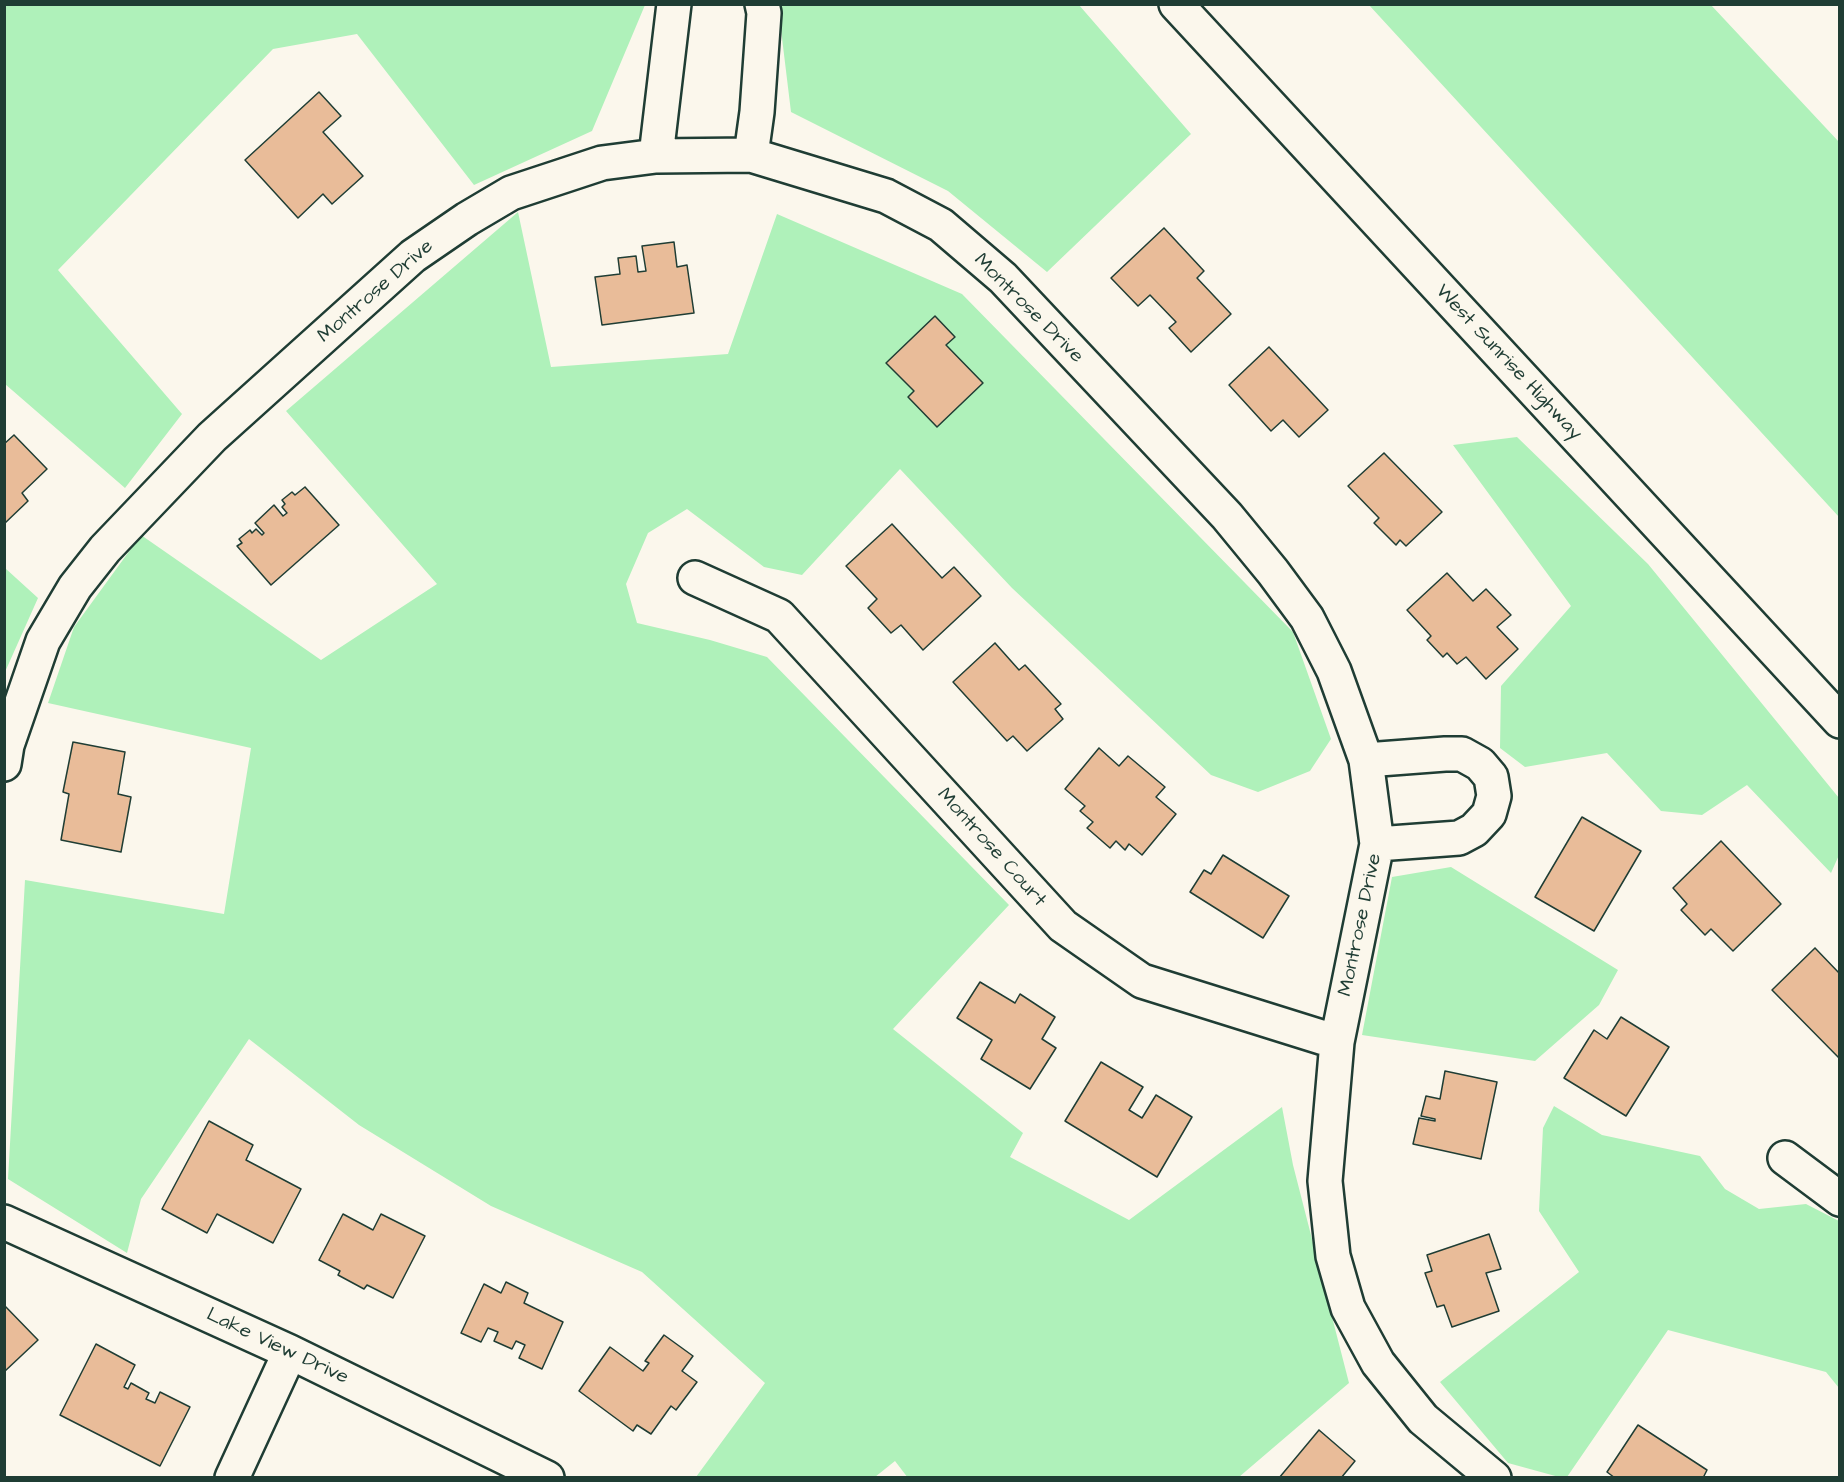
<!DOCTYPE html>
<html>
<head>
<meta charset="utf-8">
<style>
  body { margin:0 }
  #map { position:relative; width:1844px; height:1482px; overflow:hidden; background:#fbf7ec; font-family:"Architects Daughter",sans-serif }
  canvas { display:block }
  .frame { position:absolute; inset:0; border:6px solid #1f3d34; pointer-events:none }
</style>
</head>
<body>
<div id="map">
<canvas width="1844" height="1482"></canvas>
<div class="frame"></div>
</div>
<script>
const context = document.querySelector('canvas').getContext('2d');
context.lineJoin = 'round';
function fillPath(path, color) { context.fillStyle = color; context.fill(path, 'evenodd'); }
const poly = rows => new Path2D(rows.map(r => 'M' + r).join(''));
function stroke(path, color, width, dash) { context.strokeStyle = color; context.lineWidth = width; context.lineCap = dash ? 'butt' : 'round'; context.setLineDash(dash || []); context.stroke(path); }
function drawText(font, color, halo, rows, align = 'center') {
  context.font = font + ' "Architects Daughter",sans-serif'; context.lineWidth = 5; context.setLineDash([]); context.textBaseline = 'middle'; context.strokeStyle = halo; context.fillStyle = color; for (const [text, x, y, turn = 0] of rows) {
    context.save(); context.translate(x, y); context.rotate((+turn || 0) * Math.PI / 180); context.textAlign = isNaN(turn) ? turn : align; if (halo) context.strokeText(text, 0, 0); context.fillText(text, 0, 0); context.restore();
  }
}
fillPath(poly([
  [5,4,645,4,645,5,592,131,474,185,357,34,273,49,58,270,182,414,125,488,5,384],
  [778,5,1079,5,1191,134,1047,272,948,191,791,112],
  [1369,5,1711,5,1839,142,1839,517],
  [518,212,551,367,728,354,777,214,962,294,1293,632,1331,739,1310,771,1258,792,1211,775,1012,588,900,469,802,575,764,567,687,509,648,533,626,584,637,623,710,640,767,657,1009,905,893,1029,1023,1133,1010,1157,1129,1220,1282,1107,1293,1165,1349,1383,1239,1477,908,1478,895,1461,875,1477,696,1477,765,1383,642,1272,491,1206,359,1125,249,1039,141,1199,127,1253,8,1179,25,880,224,914,251,748,48,703,74,627,141,535,321,660,437,584,286,411],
  [1517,437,1648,564,1839,798,1839,855,1831,873,1747,785,1702,815,1661,811,1607,753,1525,767,1500,748,1501,686,1571,606,1453,445],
  [5,568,38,598,5,672],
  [1451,867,1618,970,1599,1005,1535,1061,1362,1035,1392,877],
  [1554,1106,1602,1135,1700,1156,1725,1189,1759,1209,1806,1204,1839,1221,1839,1388,1826,1372,1668,1330,1567,1477,1559,1477,1508,1463,1440,1382,1579,1272,1539,1211,1543,1128]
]), '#aff1ba');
const building = poly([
  [319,92,341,116,323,132,363,176,332,204,323,194,298,218,245,160,319,92],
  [1164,228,1204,271,1197,278,1231,314,1191,352,1169,328,1176,322,1150,295,1138,306,1111,278,1164,228],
  [674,242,677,267,687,265,694,313,602,325,595,277,620,274,618,258,636,256,638,272,646,271,642,246,674,242],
  [935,316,955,337,946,345,983,383,937,427,908,397,914,391,886,363,935,316],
  [1269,347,1328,410,1299,437,1283,420,1271,431,1229,385,1269,347],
  [14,435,47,469,22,493,28,501,4,524,4,444,14,435],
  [1384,453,1442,512,1406,546,1400,540,1396,545,1374,523,1379,518,1348,486,1384,453],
  [305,487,339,525,271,585,237,546,242,543,239,539,250,530,252,533,256,529,262,535,264,533,255,523,274,505,283,516,287,513,282,507,285,504,282,500,292,492,295,495,305,487],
  [892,524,942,578,954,567,981,596,923,650,901,625,891,633,868,608,877,599,846,566,892,524],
  [1447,573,1473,601,1486,589,1511,615,1497,627,1518,649,1486,679,1466,657,1457,664,1447,653,1443,657,1427,640,1431,636,1407,610,1447,573],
  [995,643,1019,670,1025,665,1061,704,1055,709,1063,719,1027,751,1013,736,1007,741,953,682,995,643],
  [73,742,125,752,118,794,131,797,121,852,61,840,69,794,63,792,73,742],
  [1099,748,1119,766,1128,756,1165,787,1156,797,1176,814,1142,855,1129,844,1125,850,1116,841,1110,848,1087,828,1093,822,1080,811,1085,806,1065,789,1099,748],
  [1582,817,1641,851,1594,931,1535,897,1582,817],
  [1721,841,1781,904,1733,951,1711,929,1705,935,1681,910,1687,904,1673,888,1721,841],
  [1223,855,1289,896,1263,938,1190,892,1204,870,1211,874,1223,855],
  [1815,948,1840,974,1840,1059,1772,990,1815,948],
  [980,982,1015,1003,1020,994,1055,1017,1042,1039,1056,1048,1030,1089,981,1059,992,1040,957,1018,980,982],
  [1621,1017,1669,1047,1626,1116,1564,1078,1594,1030,1607,1039,1621,1017],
  [1101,1062,1143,1087,1129,1110,1142,1118,1156,1095,1192,1117,1157,1177,1065,1121,1101,1062],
  [1445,1071,1497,1082,1481,1159,1413,1144,1419,1118,1435,1121,1435,1119,1421,1116,1426,1096,1440,1099,1445,1071],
  [209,1121,253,1145,246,1160,301,1189,273,1243,217,1214,207,1233,162,1209,209,1121],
  [343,1214,373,1230,381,1214,425,1236,393,1298,367,1285,364,1289,338,1275,340,1271,319,1260,343,1214],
  [1489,1234,1501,1269,1486,1273,1499,1311,1452,1327,1444,1305,1437,1307,1425,1273,1432,1271,1427,1255,1489,1234],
  [506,1282,528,1293,524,1303,563,1322,542,1369,519,1358,525,1345,516,1341,512,1349,494,1341,498,1332,488,1328,481,1342,461,1333,484,1284,501,1293,506,1282],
  [4,1305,38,1340,4,1372,4,1305],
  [664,1335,693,1356,682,1371,697,1382,676,1410,671,1406,651,1434,637,1425,633,1431,579,1391,610,1347,643,1371,649,1363,645,1361,664,1335],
  [96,1344,135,1365,124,1387,128,1389,131,1383,149,1393,146,1399,155,1403,160,1392,190,1407,160,1466,60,1415,96,1344],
  [1638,1425,1707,1470,1703,1478,1615,1478,1607,1472,1638,1425],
  [1319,1430,1355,1461,1341,1478,1279,1478,1319,1430]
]);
fillPath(building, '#e9bc99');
stroke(building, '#1f3d34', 1.5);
const street = poly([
  [751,155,757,112,764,13,762,4],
  [656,156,674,4],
  [695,578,779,616,1063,926,1142,981,1337,1042],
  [1366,760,1445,754,1462,754,1480,764,1491,777,1494,796,1489,814,1474,830,1459,838,1377,844],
  [4,764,7,745,43,641,75,587,105,549,212,437,413,256,467,219,511,193,602,163,656,156,751,155,886,196,941,225,1003,278,1227,516,1273,572,1307,618,1334,671,1366,760,1377,844,1337,1042,1325,1181,1333,1256,1348,1308,1378,1363,1423,1419,1494,1478],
  [1785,1158,1840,1199],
  [4,1222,290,1352,547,1478],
  [232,1478,290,1352]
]);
const primary = poly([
  [1176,4,1840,721]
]);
stroke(street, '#1f3d34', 38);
stroke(primary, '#1f3d34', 38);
stroke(street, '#fbf7ec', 33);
stroke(primary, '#fbf7ec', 33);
drawText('20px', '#1f3d34', '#fbf7ec', [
  ["Montrose Drive",376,292,-41],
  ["Montrose Drive",1028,309,45],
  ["West Sunrise Highway",1508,363,47],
  ["Montrose Court",991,848,48],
  ["Montrose Drive",1361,925,-78],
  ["Lake View Drive",277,1347,25]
]);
</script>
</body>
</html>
